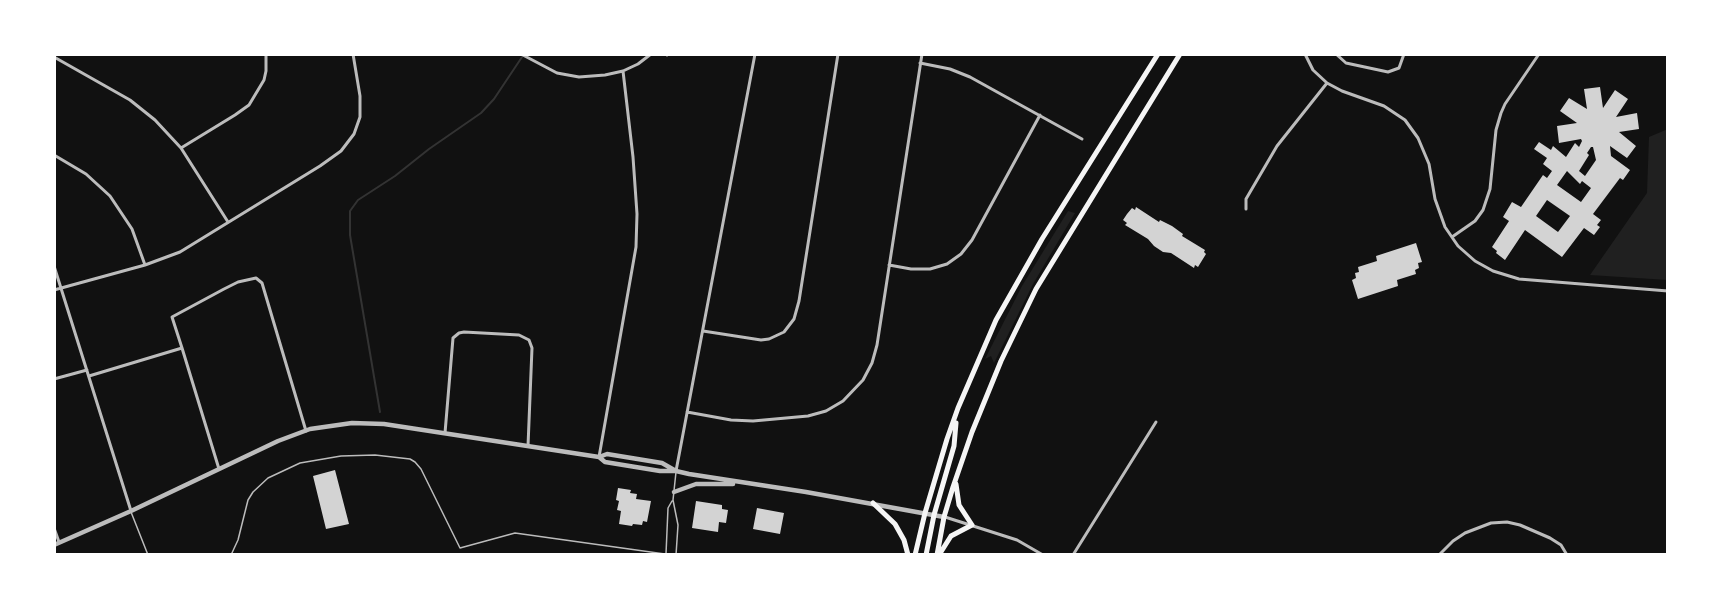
<!DOCTYPE html>
<html>
<head>
<meta charset="utf-8">
<style>
  body { margin:0 }
  #map { position:relative; width:1722px; height:609px; overflow:hidden; background:#111; font-family:"Asap Condensed",sans-serif }
  canvas { display:block }
  .frame { position:absolute; inset:0; border:56px solid #fff; pointer-events:none }
</style>
</head>
<body>
<div id="map">
<canvas width="1722" height="609"></canvas>
<div class="frame"></div>
</div>
<script>
const context = document.querySelector('canvas').getContext('2d');
context.lineJoin = 'round';
function fillPath(path, color) { context.fillStyle = color; context.fill(path, 'evenodd'); }
const poly = rows => new Path2D(rows.map(r => 'M' + r).join(''));
function stroke(path, color, width, dash) { context.strokeStyle = color; context.lineWidth = width; context.lineCap = dash ? 'butt' : 'round'; context.setLineDash(dash || []); context.stroke(path); }
fillPath(poly([
  [1668,129,1668,280,1590,275,1647,193,1649,137],
  [1068,211,1075,213,1033,284,994,363,991,356,985,359,1022,286]
]), '#202020');
stroke(poly([
  [380,412,350,235,350,211,358,200,395,176,429,149,481,113,494,99,524,54]
]), '#333', 2);
fillPath(poly([
  [1600,87,1603,108,1615,90,1628,99,1616,117,1637,113,1639,129,1619,132,1636,146,1627,158,1610,146,1611,156,1630,170,1623,180,1620,178,1593,214,1601,220,1597,225,1600,227,1594,235,1584,228,1562,257,1525,230,1505,260,1496,253,1497,251,1492,247,1509,221,1503,217,1512,202,1521,207,1543,175,1547,178,1552,171,1543,164,1547,158,1534,149,1539,142,1551,150,1553,146,1566,157,1575,143,1579,147,1582,141,1581,139,1559,143,1557,126,1577,123,1560,111,1569,98,1587,109,1584,89],
  [1591,147,1593,147,1596,160,1585,176,1579,171,1589,155,1587,153],
  [1567,171,1580,184,1582,181,1591,188,1581,202,1557,185],
  [1547,200,1570,216,1558,232,1536,216],
  [1136,207,1159,222,1160,220,1172,226,1183,234,1182,236,1205,250,1204,252,1206,254,1198,267,1195,265,1194,268,1171,253,1163,252,1154,246,1148,239,1125,225,1127,223,1123,220,1127,214,1132,208,1135,210],
  [1416,243,1422,262,1418,263,1419,268,1415,270,1416,274,1397,280,1398,286,1358,299,1352,280,1356,278,1355,273,1359,272,1358,267,1377,261,1376,256],
  [335,470,349,524,326,529,313,476],
  [618,488,631,490,630,493,637,494,636,499,651,501,647,522,643,521,642,525,633,524,632,526,619,524,621,511,617,510,619,501,616,500],
  [696,501,722,505,722,509,728,510,726,523,719,522,718,532,692,528],
  [757,508,784,513,780,534,753,529]
]), '#d3d3d3');
stroke(poly([
  [676,472,673,500,678,525,676,555],
  [131,512,148,555],
  [666,554,668,508,672,501],
  [231,555,238,540,248,500,253,492,268,478,300,463,341,456,375,455,410,459,415,462,421,469,460,548,515,533,672,555]
]), '#bcbcbc', 1.5);
stroke(poly([
  [521,54,557,73,579,77,605,75,623,71,638,64,651,54],
  [666,54,667,55],
  [1305,54,1313,70,1327,83,1342,91,1384,106,1405,120,1418,138,1429,164,1435,199,1445,227,1458,246,1475,261,1493,271,1519,279,1668,291],
  [1336,54,1346,63,1388,72,1399,68,1404,54],
  [54,57,130,100,155,120,181,148,228,222],
  [920,63,950,69,970,77,1082,139],
  [181,148,235,115,249,105,264,80,266,71,266,54],
  [54,155,86,174,110,196,132,229,145,265],
  [1246,209,1246,199,1277,146,1327,83],
  [1452,237,1475,221,1483,210,1490,189,1496,130,1501,113,1505,104,1539,54],
  [889,265,911,269,930,269,947,264,961,254,972,240,1040,115],
  [54,266,131,511],
  [54,290,145,265,180,252,320,166,341,151,354,134,360,117,360,96,353,54],
  [703,331,761,340,769,339,784,332,794,319,799,301,838,54],
  [182,348,219,469],
  [89,376,182,348,172,317,224,289,238,282,256,278,262,283,306,431],
  [54,379,87,370],
  [687,412,731,420,753,421,808,416,826,411,843,401,863,380,872,363,877,345,922,54],
  [445,433,453,338,459,333,464,332,519,335,529,340,532,348,528,446],
  [599,457,636,247,637,214,633,157,623,71],
  [676,471,755,54],
  [945,517,1017,540,1043,555],
  [54,528,59,542],
  [1073,555,1156,422],
  [1439,555,1453,541,1465,533,1491,523,1507,522,1520,525,1550,538,1561,545,1567,555]
]), '#bcbcbc', 3);
stroke(poly([
  [599,457,605,462,660,471,675,471],
  [674,492,696,484,733,484],
  [54,545,131,511,278,441,310,429,352,423,384,424,599,457,607,454,662,463,676,471,689,474,806,492,944,517]
]), '#bcbcbc', 4.5);
stroke(poly([
  [873,503,895,524,904,540,908,555],
  [915,555,925,513,947,439,958,408,996,320,1042,239,1158,54],
  [926,555,934,515,954,446,956,423],
  [937,555,944,517,953,487,972,432,1001,361,1036,289,1180,54],
  [939,555,951,536,972,525,959,505,956,484]
]), '#f5f5f5', 5);
</script>
</body>
</html>
